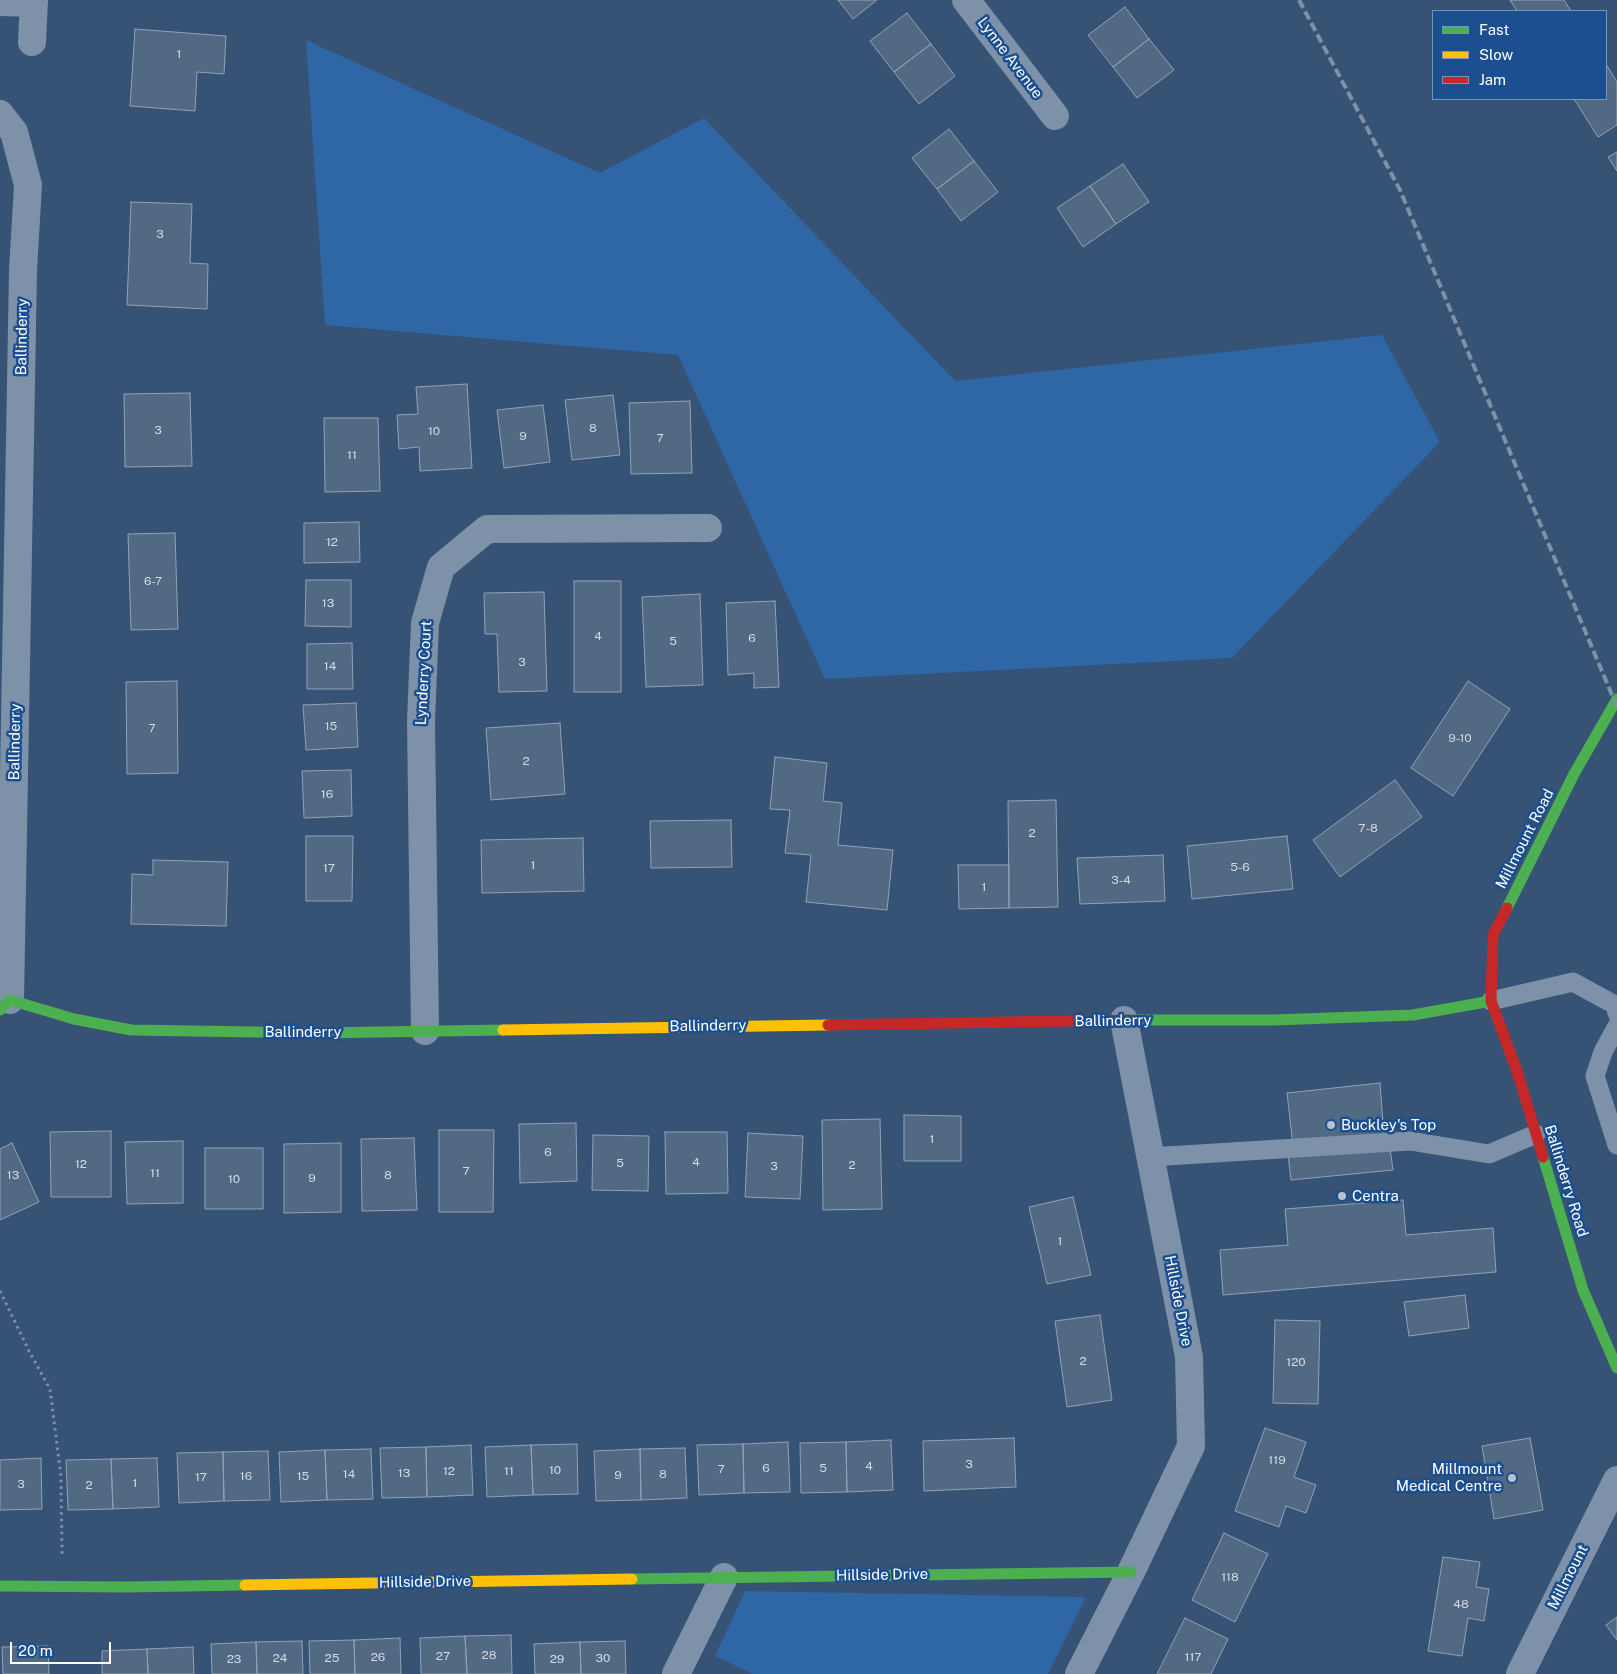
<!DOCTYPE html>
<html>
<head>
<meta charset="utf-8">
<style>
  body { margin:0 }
  #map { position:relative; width:1617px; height:1674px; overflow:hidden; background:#365274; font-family:"Public Sans",sans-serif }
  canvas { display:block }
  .legend { position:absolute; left:1432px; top:10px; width:175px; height:90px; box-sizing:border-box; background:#1b4f8f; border:1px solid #7695bc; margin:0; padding:6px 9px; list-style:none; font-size:15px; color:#fff }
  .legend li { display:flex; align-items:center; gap:10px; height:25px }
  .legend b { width:25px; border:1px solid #7695bc }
  .scale { position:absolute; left:10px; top:1642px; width:101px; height:22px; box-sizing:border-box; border:2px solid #fff; border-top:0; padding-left:6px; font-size:15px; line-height:18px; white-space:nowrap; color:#fff; -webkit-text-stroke:4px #1b4f8f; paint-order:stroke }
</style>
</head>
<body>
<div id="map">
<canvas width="1617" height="1674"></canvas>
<ul class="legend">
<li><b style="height:6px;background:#4caf50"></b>Fast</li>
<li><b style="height:6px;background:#ffc107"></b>Slow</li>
<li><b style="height:6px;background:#c62828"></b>Jam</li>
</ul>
<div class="scale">20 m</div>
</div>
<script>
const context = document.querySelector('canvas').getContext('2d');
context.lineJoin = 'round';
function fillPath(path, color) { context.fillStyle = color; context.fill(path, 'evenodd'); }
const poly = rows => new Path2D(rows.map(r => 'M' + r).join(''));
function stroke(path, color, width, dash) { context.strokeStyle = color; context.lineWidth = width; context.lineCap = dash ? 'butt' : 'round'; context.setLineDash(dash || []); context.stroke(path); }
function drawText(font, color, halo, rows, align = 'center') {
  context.font = font + ' "Public Sans",sans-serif'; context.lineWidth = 5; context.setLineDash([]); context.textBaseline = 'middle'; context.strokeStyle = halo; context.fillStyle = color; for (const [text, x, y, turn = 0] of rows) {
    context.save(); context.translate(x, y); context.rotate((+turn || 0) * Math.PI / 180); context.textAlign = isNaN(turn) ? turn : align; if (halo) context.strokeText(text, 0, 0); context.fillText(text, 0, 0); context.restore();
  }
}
fillPath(poly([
  [306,40,600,173,704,118,955,381,1382,335,1440,442,1232,658,825,679,678,355,325,325],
  [745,1591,1086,1597,1048,1674,753,1674,715,1656]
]), '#2f66a5');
const building = poly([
  [838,0,877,0,853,19,838,0],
  [1510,0,1564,0,1571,11,1517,11,1510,0],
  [1125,7,1149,39,1113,67,1088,35,1125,7],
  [907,13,931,44,894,72,870,41,907,13],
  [135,29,226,36,224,74,197,72,195,111,130,106,135,29],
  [1149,39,1174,70,1137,98,1113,67,1149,39],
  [931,44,955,76,919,104,894,72,931,44],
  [1606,64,1617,82,1617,125,1598,137,1574,99,1606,99,1606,64],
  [949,129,974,161,937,189,912,158,949,129],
  [1617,152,1617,171,1608,157,1617,152],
  [974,161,998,192,961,221,937,189,974,161],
  [1123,164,1149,202,1116,224,1090,186,1123,164],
  [1090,186,1116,224,1083,247,1057,208,1090,186],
  [131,202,192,204,190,263,208,264,207,309,127,305,131,202],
  [467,384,472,468,420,471,419,447,399,449,397,415,418,414,416,387,467,384],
  [190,393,192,466,125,467,124,394,190,393],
  [613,395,620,455,572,460,565,400,613,395],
  [690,401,692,473,631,474,629,403,690,401],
  [543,405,550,462,504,468,497,410,543,405],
  [324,418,378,418,380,491,325,492,324,418],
  [359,522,360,562,304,563,304,523,359,522],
  [175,533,178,629,131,630,128,534,175,533],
  [306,580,351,580,351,627,305,626,306,580],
  [574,581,621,581,621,692,574,692,574,581],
  [544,592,547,691,499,692,497,634,485,634,484,593,544,592],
  [700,594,703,685,646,687,642,597,700,594],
  [775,601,779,687,754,688,754,673,728,675,726,603,775,601],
  [352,643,353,689,307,689,307,644,352,643],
  [177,681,178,773,127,774,126,682,177,681],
  [1468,681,1510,709,1453,796,1411,768,1468,681],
  [356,703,358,747,306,750,303,705,356,703],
  [560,723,565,794,491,800,486,728,560,723],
  [775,757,827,763,823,801,842,803,838,845,893,850,887,910,806,902,811,855,785,853,790,810,770,809,775,757],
  [351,770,352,816,304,818,302,771,351,770],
  [1395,780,1422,817,1340,877,1313,840,1395,780],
  [1056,800,1058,907,1009,908,1008,801,1056,800],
  [731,820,732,867,651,868,650,821,731,820],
  [306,836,353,836,352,901,306,901,306,836],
  [1287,836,1293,889,1192,899,1187,846,1287,836],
  [583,838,584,891,482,893,481,840,583,838],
  [1163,855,1165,901,1080,904,1077,858,1163,855],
  [153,860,228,862,226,926,131,924,132,874,153,875,153,860],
  [958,865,1009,865,1009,908,959,909,958,865],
  [1380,1083,1385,1148,1390,1148,1393,1170,1291,1180,1288,1155,1294,1154,1287,1093,1380,1083],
  [904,1115,961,1116,961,1161,904,1161,904,1115],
  [880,1119,882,1209,823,1210,822,1120,880,1119],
  [576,1123,577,1181,520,1183,519,1124,576,1123],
  [439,1130,494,1130,493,1212,439,1212,439,1130],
  [111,1131,111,1197,51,1197,50,1132,111,1131],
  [665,1132,727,1132,728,1193,666,1194,665,1132],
  [748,1133,803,1136,800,1199,745,1197,748,1133],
  [593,1135,649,1136,648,1191,592,1190,593,1135],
  [414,1138,417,1210,362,1211,361,1139,414,1138],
  [183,1141,183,1203,127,1204,125,1142,183,1141],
  [12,1143,39,1202,0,1220,0,1149,12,1143],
  [341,1143,341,1212,284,1213,284,1144,341,1143],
  [205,1148,263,1148,263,1209,205,1209,205,1148],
  [1073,1197,1091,1275,1047,1284,1029,1207,1073,1197],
  [1403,1200,1406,1235,1493,1228,1496,1272,1223,1295,1220,1250,1288,1245,1285,1209,1403,1200],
  [1465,1295,1469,1328,1409,1336,1404,1302,1465,1295],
  [1100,1315,1112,1400,1067,1407,1055,1321,1100,1315],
  [1275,1320,1320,1321,1318,1404,1273,1403,1275,1320],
  [1265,1428,1306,1442,1294,1477,1316,1485,1306,1513,1286,1506,1279,1527,1235,1511,1265,1428],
  [1014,1438,1016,1487,924,1491,923,1441,1014,1438],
  [1530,1438,1543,1510,1494,1519,1482,1446,1530,1438],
  [891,1440,893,1490,847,1492,846,1442,891,1440],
  [788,1442,790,1492,744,1493,743,1444,788,1442],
  [846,1442,847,1492,801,1493,800,1443,846,1442],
  [577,1444,578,1494,533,1495,531,1445,577,1444],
  [743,1444,744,1493,699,1495,697,1445,743,1444],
  [471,1445,473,1495,427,1497,426,1447,471,1445],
  [531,1445,533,1495,487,1497,485,1447,531,1445],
  [426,1447,427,1497,382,1498,380,1448,426,1447],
  [685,1448,687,1498,641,1500,640,1449,685,1448],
  [371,1449,373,1499,327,1500,325,1450,371,1449],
  [640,1449,641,1500,596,1501,594,1451,640,1449],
  [325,1450,327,1500,281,1502,279,1452,325,1450],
  [268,1451,270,1500,224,1501,223,1452,268,1451],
  [223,1452,224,1501,179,1503,177,1453,223,1452],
  [41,1458,42,1509,0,1510,0,1460,41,1458],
  [157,1458,159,1507,113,1509,111,1459,157,1458],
  [111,1459,113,1509,68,1510,66,1460,111,1459],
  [1224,1533,1268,1554,1235,1622,1192,1600,1224,1533],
  [1443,1557,1480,1562,1476,1587,1489,1589,1484,1621,1468,1618,1462,1656,1428,1651,1443,1557],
  [1617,1617,1617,1640,1606,1625,1617,1617],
  [1185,1618,1228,1639,1211,1674,1157,1674,1185,1618],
  [511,1635,512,1674,467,1674,465,1636,511,1635],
  [465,1636,467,1674,421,1674,420,1638,465,1636],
  [400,1638,401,1674,355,1674,354,1640,400,1638],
  [354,1640,355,1674,310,1674,309,1641,354,1640],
  [302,1641,303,1674,257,1674,256,1642,302,1641],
  [625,1641,626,1674,581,1674,580,1642,625,1641],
  [256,1642,257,1674,212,1674,211,1644,256,1642],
  [580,1642,581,1674,535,1674,534,1644,580,1642],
  [48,1646,49,1674,3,1674,2,1647,48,1646],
  [193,1647,194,1674,148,1674,147,1649,193,1647],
  [147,1649,148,1674,102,1674,102,1651,147,1649]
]);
fillPath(building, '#526984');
stroke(building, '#92a2b6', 1);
stroke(poly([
  [0,1291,29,1351,50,1389,61,1477,62,1555]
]), '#7d92a8', 3, [2.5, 4]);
stroke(poly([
  [1491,1001,1573,982,1615,1005,1617,1013],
  [1617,1026,1603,1052,1595,1076,1617,1145],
  [1150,1157,1410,1141,1489,1154,1536,1134]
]), '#7d92a8', 19);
stroke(poly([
  [966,0,1055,116],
  [0,2,34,3],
  [32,42,34,0],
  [0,114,14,132,28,185,23,270,10,1000],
  [425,1031,421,721,425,623,441,567,487,529,708,528],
  [676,1674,724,1577],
  [1079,1674,1131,1572,1191,1446,1189,1357,1124,1020],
  [1520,1674,1617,1480]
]), '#7d92a8', 28);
stroke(poly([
  [1507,908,1574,774,1617,699],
  [0,1010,10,1000,74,1019,131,1030,318,1033,503,1030],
  [1130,1020,1274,1020,1413,1015,1491,1001],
  [1543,1157,1583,1290,1617,1368],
  [632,1579,1131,1572],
  [0,1586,127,1587,245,1585]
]), '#4caf50', 11);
stroke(poly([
  [503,1030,828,1025],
  [245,1585,632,1579]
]), '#ffc107', 11);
stroke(poly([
  [1507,908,1493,935,1491,1001,1517,1071,1543,1157],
  [828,1025,1130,1020]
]), '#c62828', 11);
stroke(poly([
  [1299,0,1400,190,1617,707]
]), '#7e92a7', 4, [9, 4]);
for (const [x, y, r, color] of [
  [1331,1125,5,"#b9c2ce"],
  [1342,1196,5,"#b9c2ce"],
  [1512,1478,5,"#b9c2ce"]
]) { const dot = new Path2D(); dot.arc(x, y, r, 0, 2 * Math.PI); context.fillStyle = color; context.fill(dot); stroke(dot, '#1b4f8f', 2); }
drawText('12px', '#d4dae0', null, [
  ["1",179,54],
  ["3",160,234],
  ["8",593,428],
  ["3",158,430],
  ["10",434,431],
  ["9",523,436],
  ["7",660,438],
  ["11",352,455],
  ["12",332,542],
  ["6-7",153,581],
  ["13",328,603],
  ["4",598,636],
  ["6",752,638],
  ["5",673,641],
  ["3",522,662],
  ["14",330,666],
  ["15",331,726],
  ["7",152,728],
  ["9-10",1460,738],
  ["2",526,761],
  ["16",327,794],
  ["7-8",1368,828],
  ["2",1032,833],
  ["1",533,865],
  ["5-6",1240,867],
  ["17",329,868],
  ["3-4",1121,880],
  ["1",984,887],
  ["1",932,1139],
  ["6",548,1152],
  ["4",696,1162],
  ["5",620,1163],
  ["12",81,1164],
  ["2",852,1165],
  ["3",774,1166],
  ["7",466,1171],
  ["11",155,1173],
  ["13",13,1175],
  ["8",388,1175],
  ["9",312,1178],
  ["10",234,1179],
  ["1",1060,1241],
  ["2",1083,1361],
  ["120",1296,1362],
  ["119",1277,1460],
  ["3",969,1464],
  ["4",869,1466],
  ["6",766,1468],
  ["5",823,1468],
  ["7",721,1469],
  ["10",555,1470],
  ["12",449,1471],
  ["11",509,1471],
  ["13",404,1473],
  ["14",349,1474],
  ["8",663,1474],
  ["9",618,1475],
  ["16",246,1476],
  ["15",303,1476],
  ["17",201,1477],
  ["1",135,1483],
  ["3",21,1484],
  ["2",89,1485],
  ["118",1230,1577],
  ["48",1461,1604],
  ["28",489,1655],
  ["27",443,1656],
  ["26",378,1657],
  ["117",1193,1657],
  ["24",280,1658],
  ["25",332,1658],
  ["30",603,1658],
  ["23",234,1659],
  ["29",557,1659]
]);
drawText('15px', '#fff', '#1b4f8f', [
  ["Lynne Avenue",1010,58,53],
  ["Ballinderry",22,337,-89],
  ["Lynderry Court",424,673,-87],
  ["Ballinderry",15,742,-89],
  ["Millmount Road",1525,839,-63],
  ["Ballinderry",1113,1021,-1],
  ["Ballinderry",708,1026,-1],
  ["Ballinderry",303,1032],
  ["Ballinderry Road",1566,1181,73],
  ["Hillside Drive",1178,1301,79],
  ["Hillside Drive",882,1575,-1],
  ["Millmount",1568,1577,-63],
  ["Hillside Drive",425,1582,-1]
]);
drawText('15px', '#fff', '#1b4f8f', [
  ["Buckley's Top",1341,1125],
  ["Centra",1352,1196],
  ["Millmount",1502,1469,"right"],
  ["Medical Centre",1502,1486,"right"]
], 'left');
</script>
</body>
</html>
